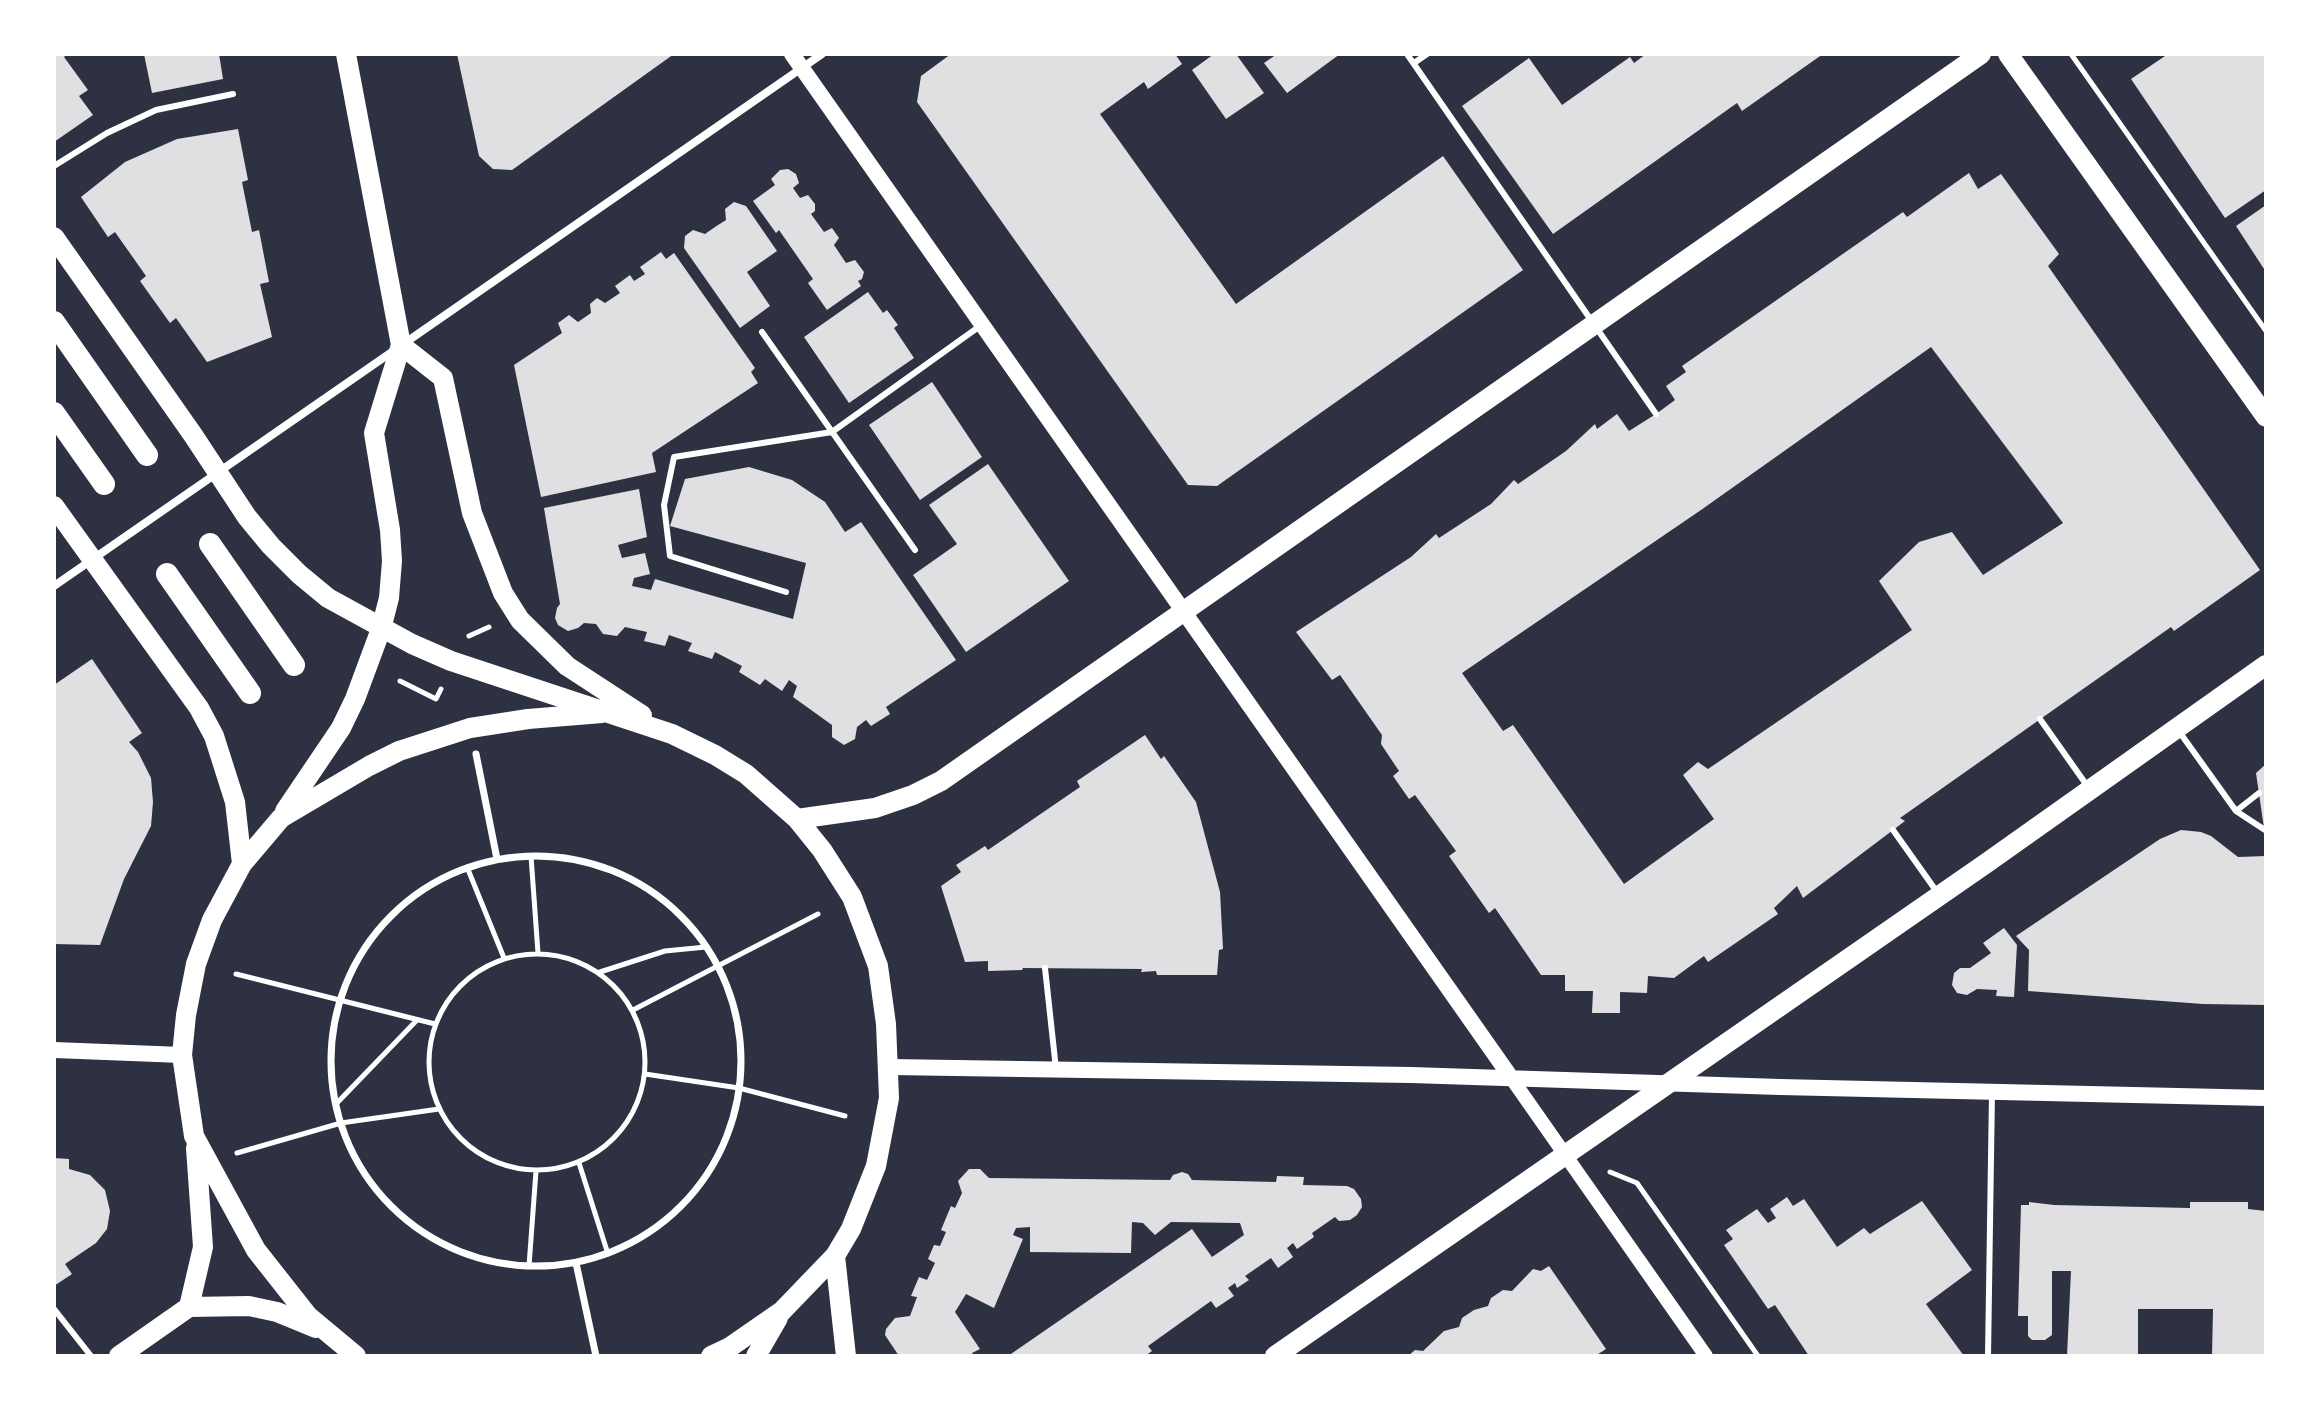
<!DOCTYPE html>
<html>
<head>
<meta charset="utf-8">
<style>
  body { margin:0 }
  #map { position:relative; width:2320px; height:1410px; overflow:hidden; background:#2d3142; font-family:Cabin,sans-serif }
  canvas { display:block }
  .frame { position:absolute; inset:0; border:56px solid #fff; pointer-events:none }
</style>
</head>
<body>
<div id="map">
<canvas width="2320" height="1410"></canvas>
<div class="frame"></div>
</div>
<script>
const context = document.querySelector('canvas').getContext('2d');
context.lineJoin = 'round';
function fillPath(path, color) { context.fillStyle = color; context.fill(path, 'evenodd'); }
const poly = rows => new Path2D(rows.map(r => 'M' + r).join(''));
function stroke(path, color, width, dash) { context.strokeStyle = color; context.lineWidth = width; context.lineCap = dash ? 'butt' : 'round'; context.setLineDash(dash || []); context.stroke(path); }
fillPath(poly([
  [54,54,67,54,64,57,88,90,79,96,93,115,54,142],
  [144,54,219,54,223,79,152,93],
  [457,54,674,54,512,170,493,169,479,156],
  [951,54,1175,54,1182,64,1148,89,1144,82,1100,114,1236,304,1443,156,1523,270,1217,486,1188,485,917,102,921,76],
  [1214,54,1236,54,1264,93,1226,119,1192,70],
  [1277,54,1340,54,1287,93,1264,63],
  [1646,54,1823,54,1742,111,1737,103,1553,234,1462,106,1529,58,1562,105,1630,57,1634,63],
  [2168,54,2266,54,2266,190,2225,218,2131,79],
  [238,129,248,180,242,182,252,232,259,230,269,282,260,284,272,337,207,362,176,318,170,323,140,281,146,276,115,232,108,237,81,197,125,162,177,139],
  [788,169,796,174,799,183,793,188,800,198,808,195,815,204,815,211,811,214,824,232,832,228,839,238,834,245,846,263,855,260,864,272,862,279,858,281,861,286,827,310,808,283,813,279,779,230,776,233,753,201,775,185,771,179,780,170],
  [1969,173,1978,189,2001,174,2059,254,2048,266,2260,570,2174,631,2171,627,1900,818,1905,821,1803,898,1797,886,1774,908,1778,914,1708,962,1704,956,1674,978,1648,976,1647,993,1620,992,1620,1013,1592,1013,1593,991,1565,991,1565,975,1541,975,1495,908,1489,913,1449,856,1456,851,1415,795,1409,799,1393,776,1399,771,1381,744,1382,735,1340,675,1332,680,1296,632,1411,557,1436,534,1439,538,1491,504,1514,480,1518,484,1566,451,1595,424,1597,429,1617,414,1629,431,1656,414,1675,400,1666,386,1686,372,1682,366,1903,212,1907,217],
  [1931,347,2063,523,1983,575,1952,532,1919,542,1879,581,1912,630,1708,769,1698,762,1683,775,1714,819,1624,884,1513,725,1503,731,1462,673,1701,510],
  [734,202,746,206,777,251,747,272,770,306,740,328,684,248,685,236,693,230,705,234,715,227,726,220,725,209],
  [2266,205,2266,272,2236,226],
  [661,252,666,259,674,253,755,368,751,372,758,383,652,453,656,472,541,497,514,365,562,333,558,323,569,315,578,322,591,313,590,304,597,298,605,303,620,293,615,286,630,275,634,281,645,274,640,267],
  [868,292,883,313,887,310,898,325,894,328,914,358,849,403,804,337],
  [932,382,982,457,920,500,869,425],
  [988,464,1069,581,966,652,913,575,957,544,929,505],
  [749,467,792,480,825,502,845,532,861,522,956,660,886,707,890,714,871,726,866,720,857,727,855,739,844,745,832,737,832,725,793,697,797,686,789,680,782,691,765,679,760,685,739,672,742,666,715,652,712,659,688,651,692,643,669,635,665,646,644,641,647,632,625,627,617,636,603,634,596,624,584,623,578,628,568,631,558,625,555,618,557,608,560,604,544,508,639,489,647,537,618,545,622,558,645,553,650,574,634,578,632,586,651,590,655,579,793,619,806,563,670,526,685,479],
  [92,659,142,733,129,742,138,752,151,778,153,802,151,826,124,879,100,945,54,944,54,685],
  [1145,735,1161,759,1164,756,1196,802,1220,892,1223,949,1219,950,1217,975,1157,975,1156,971,1141,972,1142,969,1023,968,1022,970,988,971,988,961,965,962,941,886,961,872,956,865,985,846,988,850,1080,787,1077,781],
  [2266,764,2266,828,2264,828,2256,773],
  [2181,830,2201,832,2211,836,2238,857,2266,856,2266,1005,2203,1004,2028,991,2029,950,2016,936,2160,839],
  [2004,928,2017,945,2014,997,1996,996,1997,990,1977,989,1967,995,1957,993,1952,985,1954,973,1960,968,1970,968,1991,953,1983,943],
  [54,1158,69,1159,69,1169,90,1175,105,1190,110,1211,107,1229,96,1243,65,1264,72,1274,54,1286],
  [969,1169,980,1169,989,1178,1170,1180,1173,1175,1182,1172,1188,1174,1192,1180,1276,1182,1277,1176,1304,1177,1303,1185,1347,1186,1354,1189,1361,1199,1362,1207,1357,1215,1350,1220,1339,1221,1335,1217,1312,1233,1314,1237,1297,1249,1293,1243,1287,1248,1293,1257,1278,1268,1271,1258,1245,1276,1249,1280,1237,1288,1235,1283,1228,1288,1234,1296,1216,1308,1211,1301,1148,1346,1152,1351,1145,1356,1136,1354,1132,1356,1008,1356,1192,1229,1212,1257,1244,1235,1240,1223,1171,1222,1155,1235,1143,1223,1132,1222,1131,1253,1030,1252,1030,1227,1016,1228,1013,1235,1023,1239,994,1308,966,1294,955,1312,980,1349,972,1353,974,1356,899,1356,885,1335,886,1329,895,1318,910,1316,917,1297,911,1296,919,1277,927,1280,935,1263,928,1259,934,1245,940,1246,946,1232,941,1230,951,1206,955,1208,962,1193,958,1181],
  [1787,1197,1793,1206,1804,1199,1837,1247,1864,1228,1870,1234,1922,1201,1972,1270,1926,1304,1964,1356,1809,1356,1775,1305,1768,1309,1724,1245,1733,1239,1726,1230,1757,1209,1768,1223,1776,1218,1770,1209],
  [2029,1202,2054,1205,2190,1208,2190,1202,2248,1202,2248,1209,2266,1211,2266,1356,2212,1356,2213,1309,2138,1309,2138,1356,2067,1356,2071,1271,2052,1271,2052,1335,2045,1340,2032,1340,2028,1336,2028,1316,2018,1316,2021,1205,2029,1205],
  [1549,1266,1606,1349,1595,1356,1408,1356,1415,1350,1423,1351,1444,1331,1459,1327,1462,1318,1474,1310,1488,1306,1491,1298,1503,1290,1512,1291,1533,1269,1541,1271]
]), '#e0e0e3');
stroke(poly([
  [2071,54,2266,331],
  [469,636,489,627],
  [400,681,436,699,441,689],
  [531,856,538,953],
  [467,867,504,958],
  '429 1062a108 108 0 1 1 216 0a108 108 0 1 1-216 0Z',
  [600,972,665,951,706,947],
  [236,974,435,1024],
  [633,1010,818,914],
  [645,1074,739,1088,845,1116],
  [336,1104,417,1020],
  [237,1153,341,1123,439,1109],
  [579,1163,608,1254],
  [1610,1172,1637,1183,1758,1356],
  [529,1266,536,1171]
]), '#fff', 5);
stroke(poly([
  [1407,54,1656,414],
  [1414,63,1427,54],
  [54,166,107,133,156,110,233,94],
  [762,332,915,550],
  [786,592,670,556,664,505,674,457,832,432,980,326],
  [2040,719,2088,787],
  [2178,730,2236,811,2259,793],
  [2236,811,2265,830],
  [1893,830,1937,892],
  [1045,968,1056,1069],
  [54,1309,91,1356],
  [1988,1356,1992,1092]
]), '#fff', 6);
stroke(poly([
  [476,754,497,859],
  '331 1061a205 205 0 1 1 410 0a205 205 0 1 1-410 0Z',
  [576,1263,596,1356]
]), '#fff', 7);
stroke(poly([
  [54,586,822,54]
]), '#fff', 8);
stroke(poly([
  [1512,1079,1706,1356]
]), '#fff', 14);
stroke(poly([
  [792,54,1512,1079],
  [54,1050,182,1055],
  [890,1067,1411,1075,1780,1087,2266,1098]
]), '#fff', 16);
stroke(poly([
  [2008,54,2266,417],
  [54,237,193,435,247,517,271,546,299,574,328,598,412,644,451,661,672,734,715,755,746,774,797,819,822,850,852,897,878,966,886,1024,889,1098,876,1166,851,1229,835,1256,782,1311,730,1347,711,1356],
  [401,345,443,378,472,513,503,593,520,620,567,666,642,715],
  [54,506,199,708,214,736,235,802,242,864],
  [285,811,341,728,355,699,381,629,389,598,392,561,390,530,374,433,401,345,346,54],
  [797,819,875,808,913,795,941,781,1981,54],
  [835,1256,846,1356],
  [189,1307,203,1247,196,1148],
  [119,1356,189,1307,249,1306,277,1312,316,1328],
  [356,1356,308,1316,256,1250,194,1136,182,1055,186,1015,196,964,212,920,242,864,281,818,369,766,399,751,470,728,528,719,602,713],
  [756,1356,778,1318],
  [1275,1356,1988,862,2266,665]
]), '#fff', 20);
stroke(poly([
  [54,322,147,455],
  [54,413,104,484],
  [210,544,294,665],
  [167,574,250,693]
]), '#fff', 22);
</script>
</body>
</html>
